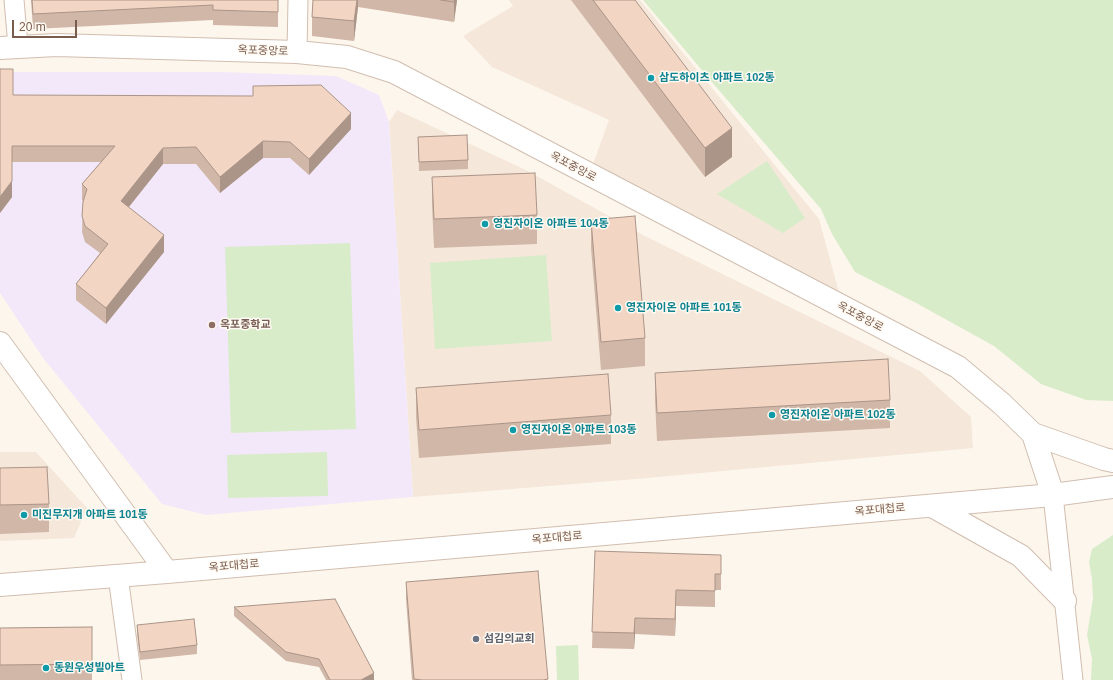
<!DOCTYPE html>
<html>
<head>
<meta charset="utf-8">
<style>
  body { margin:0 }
  #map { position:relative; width:1113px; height:680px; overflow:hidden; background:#fdf6ec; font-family:Arial,sans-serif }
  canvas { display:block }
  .scale { position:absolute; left:12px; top:20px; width:65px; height:18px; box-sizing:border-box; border:2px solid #7a5c4d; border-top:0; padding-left:5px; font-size:12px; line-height:14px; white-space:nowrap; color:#7a5c4d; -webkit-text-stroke:3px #fffaf3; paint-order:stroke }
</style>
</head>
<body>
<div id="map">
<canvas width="1113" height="680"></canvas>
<div class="scale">20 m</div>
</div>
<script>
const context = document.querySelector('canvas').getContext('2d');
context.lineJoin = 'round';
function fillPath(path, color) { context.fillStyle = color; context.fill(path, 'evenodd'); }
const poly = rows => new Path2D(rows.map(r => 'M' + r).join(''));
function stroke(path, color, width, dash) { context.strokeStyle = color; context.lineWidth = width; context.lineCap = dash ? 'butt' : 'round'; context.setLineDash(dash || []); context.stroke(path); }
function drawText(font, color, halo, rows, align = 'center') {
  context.font = font + ' Arial,"Noto Sans KR",sans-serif'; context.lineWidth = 3; context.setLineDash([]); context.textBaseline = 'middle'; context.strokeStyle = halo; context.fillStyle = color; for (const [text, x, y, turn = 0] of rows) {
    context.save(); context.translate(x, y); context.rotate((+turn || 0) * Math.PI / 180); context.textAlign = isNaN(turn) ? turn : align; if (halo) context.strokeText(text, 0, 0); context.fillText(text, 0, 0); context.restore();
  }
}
fillPath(poly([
  [509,0,640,0,819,219,843,307,589,175,609,120,492,67,463,36,513,6],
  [397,110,526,170,645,236,920,371,971,417,973,448,636,479,413,497,389,122],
  [0,452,36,452,87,508,74,538,0,541]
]), '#f5e8da');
fillPath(poly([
  [13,72,221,72,336,76,379,95,389,122,413,497,206,515,162,504,43,358,0,293,0,73]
]), '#f3e8fa');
fillPath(poly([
  [643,0,1113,0,1113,401,1086,400,1041,384,994,346,918,304,855,272,832,234,821,209,711,81],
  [767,161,805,218,783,233,717,194],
  [350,243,356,429,231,433,225,247],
  [546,255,552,341,435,349,430,263],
  [327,452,328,496,228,498,227,455],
  [1113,535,1113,680,1091,680,1092,659,1087,635,1093,599,1092,579,1089,562,1092,549],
  [578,645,579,680,557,680,556,646]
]), '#d8ecc9');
const minor = poly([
  [14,0,18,46],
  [297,52,298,0],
  [1053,495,1073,680],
  [118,576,132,680]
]);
const tertiary = poly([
  [0,48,56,45,297,52,347,57,394,72,958,367,1002,404,1033,434,1053,495],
  [0,343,167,572],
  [1033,434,1104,459,1113,461],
  [932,506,1021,556,1065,601],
  [0,585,167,572,1053,495,1113,487]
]);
stroke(minor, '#d1beb0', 21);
stroke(tertiary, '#d1beb0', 24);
stroke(minor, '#fff', 19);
stroke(tertiary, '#fff', 22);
fillPath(poly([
  [31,0,278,0,278,27,213,25,213,20,33,29],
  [313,0,457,0,454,22,358,7,354,41,312,36,312,17],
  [571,0,635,0,732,157,705,177],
  [13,95,351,129,309,175,290,158,263,158,220,193,196,164,163,164,128,207,164,252,106,324,76,300,76,284,100,253,85,242,82,232,83,201,82,200,82,184,101,162,12,162,12,197,0,213],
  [418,137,468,160,468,169,419,171],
  [432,177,537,215,537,244,434,248,432,205],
  [591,220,645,338,645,366,601,370,591,248],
  [655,373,890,400,890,428,657,441,655,401],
  [416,388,611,415,611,444,419,458,416,417],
  [0,468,49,504,49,532,0,534],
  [595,551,721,571,721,590,715,590,715,607,676,606,675,636,635,634,634,649,592,648],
  [406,582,548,680,412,680,406,599],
  [234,607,374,680,326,680,319,667,286,661,234,616],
  [137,625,197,645,197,654,140,660,137,634],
  [92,627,92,680,0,680,0,628]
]), '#d1b7a8');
fillPath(poly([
  [357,0,358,0,358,7,354,41,354,21],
  [454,0,457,0,454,22],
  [351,113,351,129,309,175,309,159],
  [732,128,732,157,705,177,705,148],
  [263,141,263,158,220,193,220,177],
  [12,146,12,197,0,213,0,197],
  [163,148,163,164,121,217,121,201],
  [164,235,164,252,106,324,106,308],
  [676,590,676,606,675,636,675,619],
  [635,618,635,634,634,649,634,633],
  [374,673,374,680,361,680]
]), '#aa9588');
const building = poly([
  [32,0,278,0,278,12,213,10,213,5,33,14,32,0],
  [313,0,357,0,354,21,312,17,313,0],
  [441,0,454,0,454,2,441,0],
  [593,0,635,0,732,128,705,148,593,0],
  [0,69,13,69,13,95,253,96,253,86,321,85,351,113,309,159,290,142,263,141,220,177,196,147,163,148,121,201,164,235,106,308,76,284,108,244,85,226,82,216,83,202,87,189,82,184,115,146,12,146,12,181,0,197,0,69],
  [467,135,468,160,419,162,418,137,467,135],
  [535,173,537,215,434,219,432,177,535,173],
  [635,216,645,338,601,342,591,220,635,216],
  [888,359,890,400,657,413,655,373,888,359],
  [608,374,611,415,419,430,416,388,608,374],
  [47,467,49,504,0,505,0,468,47,467],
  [595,551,721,555,721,574,715,574,715,591,676,590,675,619,635,618,634,633,592,632,595,551],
  [538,571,548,679,543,680,422,680,414,679,406,582,538,571],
  [335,599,374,673,361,680,330,680,319,659,286,652,234,607,335,599],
  [194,619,197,645,140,652,137,625,194,619],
  [92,627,92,664,0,665,0,628,92,627]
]);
fillPath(building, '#f3d5c3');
stroke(building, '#aa9588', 1);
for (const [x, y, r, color] of [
  [651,78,4,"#0f9aa8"],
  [485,224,4,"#0f9aa8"],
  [618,308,4,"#0f9aa8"],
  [212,325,4,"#8d6e63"],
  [772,415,4,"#0f9aa8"],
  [513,430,4,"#0f9aa8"],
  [24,515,4,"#0f9aa8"],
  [476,639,4,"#6b7280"],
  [46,668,4,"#0f9aa8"]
]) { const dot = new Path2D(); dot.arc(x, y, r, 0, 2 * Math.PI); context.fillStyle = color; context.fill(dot); stroke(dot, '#fffaf3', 1.5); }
drawText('11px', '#7a5c4d', '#fffaf3', [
  ["옥포중앙로",263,51,2],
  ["옥포중앙로",573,167,28],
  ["옥포중앙로",860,317,28],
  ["옥포대첩로",880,510,-5],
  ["옥포대첩로",557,538,-5],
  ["옥포대첩로",234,566,-5]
]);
drawText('bold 11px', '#0d838f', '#fffaf3', [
  ["삼도하이츠 아파트 102동",659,78],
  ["영진자이온 아파트 104동",493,224],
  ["영진자이온 아파트 101동",626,308],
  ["영진자이온 아파트 102동",780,415],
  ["영진자이온 아파트 103동",521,430],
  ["미진무지개 아파트 101동",32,515],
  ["동원우성빌아트",54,668]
], 'left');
drawText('bold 11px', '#785e54', '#fffaf3', [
  ["옥포중학교",220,325]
], 'left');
drawText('bold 11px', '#5b616d', '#fffaf3', [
  ["섬김의교회",484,639]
], 'left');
</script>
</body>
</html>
